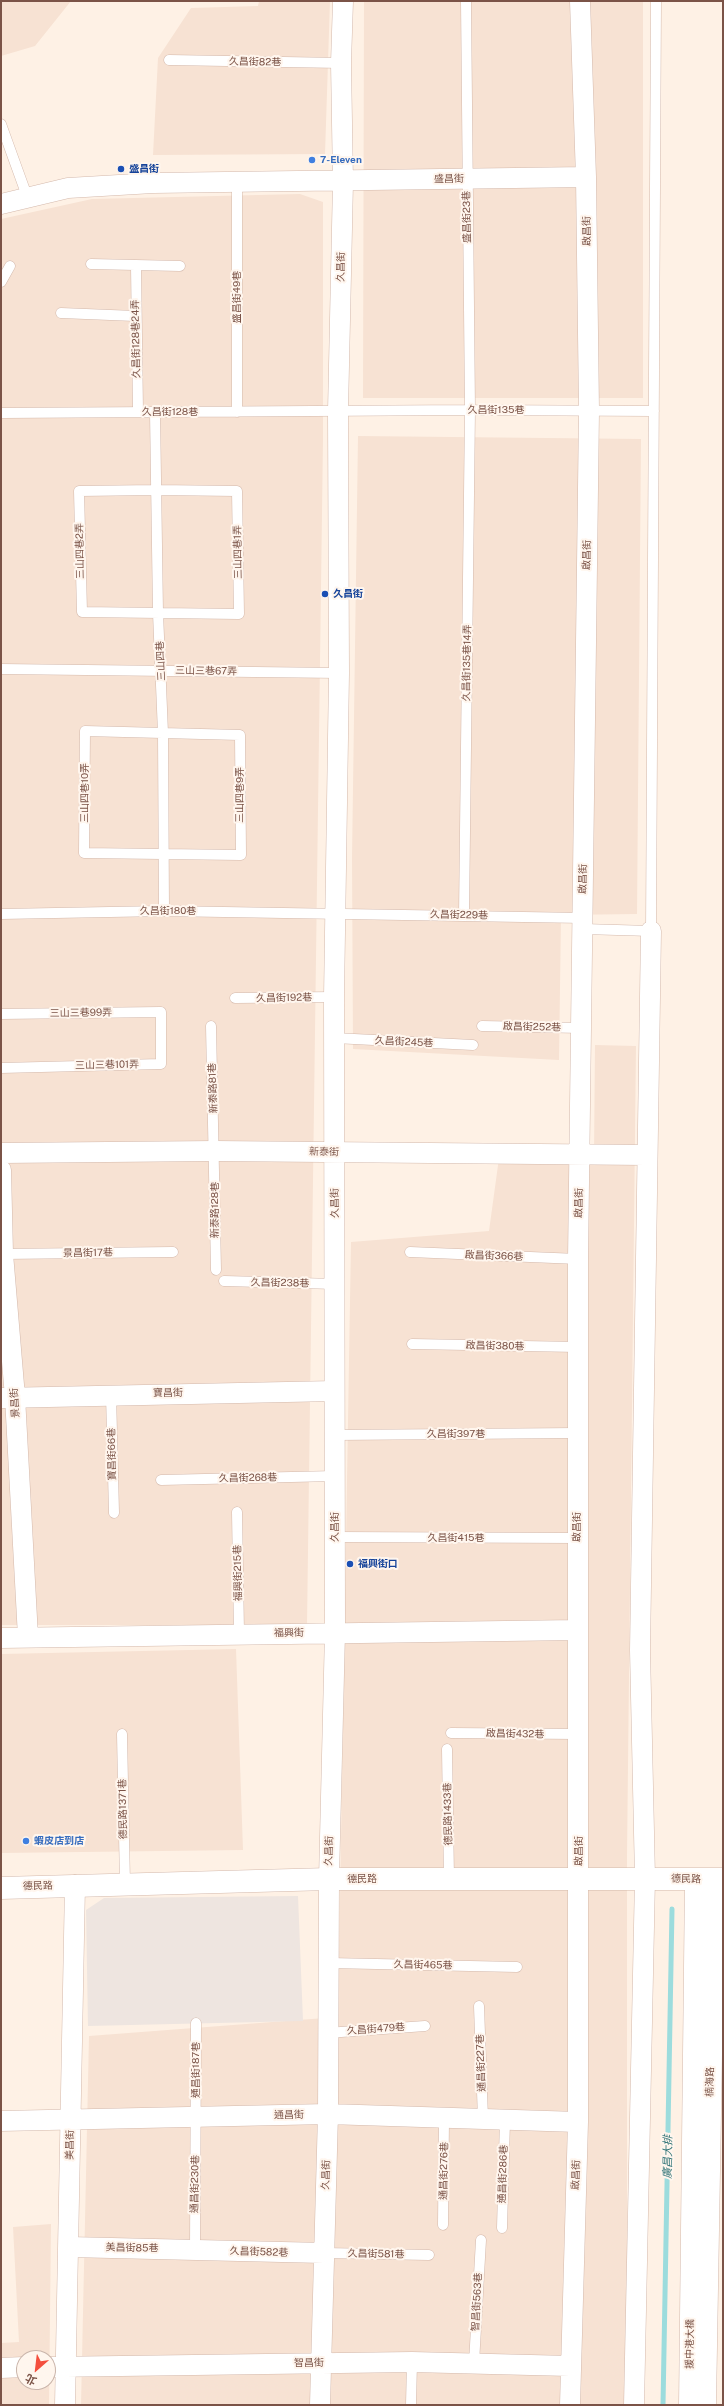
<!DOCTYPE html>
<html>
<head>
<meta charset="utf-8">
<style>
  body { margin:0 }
  #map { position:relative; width:724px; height:2406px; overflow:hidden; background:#fef1e5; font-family:"Public Sans","Noto Sans TC",sans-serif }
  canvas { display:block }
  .frame { position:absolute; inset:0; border:2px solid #7b5347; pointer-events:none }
  .north { position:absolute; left:16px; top:2350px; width:40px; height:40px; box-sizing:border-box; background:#fff6ee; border:1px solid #cab5ab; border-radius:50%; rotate:208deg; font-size:11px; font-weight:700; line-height:16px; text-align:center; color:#7b5347 }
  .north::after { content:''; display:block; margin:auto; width:14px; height:18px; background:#f44f3e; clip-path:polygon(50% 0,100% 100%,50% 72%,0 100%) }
</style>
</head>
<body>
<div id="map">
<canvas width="724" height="2406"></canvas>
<div class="frame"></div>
<div class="north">北</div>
</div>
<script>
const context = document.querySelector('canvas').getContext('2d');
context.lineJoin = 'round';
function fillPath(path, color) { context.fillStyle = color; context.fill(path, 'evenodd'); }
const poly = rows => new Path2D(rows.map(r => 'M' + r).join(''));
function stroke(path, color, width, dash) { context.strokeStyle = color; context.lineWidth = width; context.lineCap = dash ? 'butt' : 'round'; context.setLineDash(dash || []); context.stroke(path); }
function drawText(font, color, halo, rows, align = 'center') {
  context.font = font + ' "Public Sans","Noto Sans TC",sans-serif'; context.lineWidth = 4; context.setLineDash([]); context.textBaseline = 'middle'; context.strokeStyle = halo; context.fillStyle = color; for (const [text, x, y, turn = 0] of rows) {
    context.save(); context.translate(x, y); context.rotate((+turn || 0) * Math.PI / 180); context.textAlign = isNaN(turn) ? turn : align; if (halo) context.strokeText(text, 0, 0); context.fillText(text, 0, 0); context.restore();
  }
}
fillPath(poly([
  [1,1,71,1,35,46,1,56],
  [259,1,330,1,325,154,153,155,158,58,191,8,258,6],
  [364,1,643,1,643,398,363,398],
  [300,194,323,202,323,439,307,1625,1,1625,1,219,92,199],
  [358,436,641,439,637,914,561,915,559,1060,353,1049,352,858],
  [595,1045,636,1046,627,1856,627,2405,81,2405,89,2036,338,2017,351,1242,489,1231,499,1158,594,1156],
  [236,1649,243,1850,1,1853,1,1654],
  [51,2224,49,2405,1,2405,1,2343,19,2342,13,2227],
  [24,2358,48,2358,48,2382,24,2382]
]), '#f7e2d3');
fillPath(poly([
  [298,1896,303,2021,88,2026,86,1910,104,1898]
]), '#eee5e0');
stroke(poly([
  [663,2405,672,1909]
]), '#9cdcdd', 5);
const service = poly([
  [169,60,341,63],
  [1,124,27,196],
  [91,264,180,266],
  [136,266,138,412],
  [1,282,10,266],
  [61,313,135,316],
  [155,412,158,613,163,733,164,911],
  [237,412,237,183],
  [1,413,470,410,654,411],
  [156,490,237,491,239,614,82,612,79,491,156,490],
  [1,669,339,673],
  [85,731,240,735,241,855,84,853,85,731],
  [1,914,164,911,583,918],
  [464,915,470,410,466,1],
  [583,929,651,931,656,1],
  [235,998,334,997],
  [1,1014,161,1012,161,1064,1,1068],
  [211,1026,216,1270],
  [482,1026,581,1028],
  [334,1038,473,1045],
  [410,1252,578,1259],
  [3,1254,173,1252],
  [224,1281,336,1284],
  [412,1344,578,1347],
  [111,1394,114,1513],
  [335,1435,577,1433],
  [161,1480,335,1476],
  [237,1512,239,1633],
  [335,1537,577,1538],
  [451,1733,578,1734],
  [122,1734,125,1884],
  [447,1749,449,1879],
  [329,1963,517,1967],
  [479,2006,483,2119],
  [327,2033,425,2026],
  [443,2225,444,2118],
  [502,2228,505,2120],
  [195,2250,196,2023],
  [324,2253,429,2255],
  [474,2363,481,2240],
  [411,2405,412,2362]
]);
const minor = poly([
  [1,204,68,188,153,183,586,177],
  [1,1153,215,1151,646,1155],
  [1,1170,3,1254,15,1397,28,1637],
  [1,1398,334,1391],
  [1,1638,577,1630],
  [1,2121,328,2114,578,2122],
  [69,2247,324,2253],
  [48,2367,412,2362,570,2366],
  [1,2368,24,2367],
  [65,2405,75,1885],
  [320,2405,328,2114,329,1879,335,1632,334,997,339,673,338,411,343,182,341,63,343,1],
  [570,2405,578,2122,578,1259,589,411,586,177,580,1],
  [634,2405,645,1878,640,1650,651,931],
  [689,2405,695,1879]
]);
const tertiary = poly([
  [1,1888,329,1879,723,1879],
  [705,2405,714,1879]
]);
stroke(service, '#d4b9ac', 11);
stroke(minor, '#d4b9ac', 21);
stroke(tertiary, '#d4b9ac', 23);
stroke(service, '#fff', 10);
stroke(minor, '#fff', 20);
stroke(tertiary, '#fff', 22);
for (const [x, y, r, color] of [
  [312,160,4,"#3f7fe0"],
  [121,169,4,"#1a4fb4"],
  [325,594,4,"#1a4fb4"],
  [350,1564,4,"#1a4fb4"],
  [26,1841,4,"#3f7fe0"]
]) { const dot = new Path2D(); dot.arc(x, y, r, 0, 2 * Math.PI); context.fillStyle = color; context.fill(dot); stroke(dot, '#fff6ee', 1.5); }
drawText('10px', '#7b5347', '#fff6ee', [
  ["久昌街82巷",255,62,1],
  ["盛昌街",449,179,-1],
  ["盛昌街23巷",467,217,-91],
  ["啟昌街",587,231,-91],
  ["久昌街",341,267,-89],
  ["盛昌街49巷",237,297,-90],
  ["久昌街128巷24弄",136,339,-91],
  ["久昌街135巷",496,410],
  ["久昌街128巷",170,412],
  ["三山四巷2弄",80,551,-91],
  ["三山四巷1弄",238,552,-91],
  ["啟昌街",587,555,-89],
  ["三山四巷",161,661,-93],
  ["久昌街135巷14弄",467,663,-89],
  ["三山三巷67弄",206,671,1],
  ["三山四巷10弄",85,793,-90],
  ["三山四巷9弄",240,795,-90],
  ["啟昌街",583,879,-89],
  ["久昌街180巷",168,911],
  ["久昌街229巷",459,915,1],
  ["久昌街192巷",284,998,-1],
  ["三山三巷99弄",81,1013,-1],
  ["啟昌街252巷",532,1027,1],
  ["久昌街245巷",404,1042,3],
  ["三山三巷101弄",107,1065,-1],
  ["新泰路81巷",213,1088,-92],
  ["新泰街",324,1152,1],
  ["久昌街",335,1203,-91],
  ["啟昌街",579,1203,-89],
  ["新泰路128巷",215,1210,-90],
  ["景昌街17巷",88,1253,-1],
  ["啟昌街366巷",494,1256,2],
  ["久昌街238巷",280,1283,1],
  ["啟昌街380巷",495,1346,1],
  ["寶昌街",168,1393,-1],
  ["景昌街",15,1403,-94],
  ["久昌街397巷",456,1434],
  ["寶昌街66巷",112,1454,-91],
  ["久昌街268巷",248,1478,-1],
  ["久昌街",335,1527,-90],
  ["啟昌街",577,1527,-90],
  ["久昌街415巷",456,1538],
  ["福興街215巷",238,1573,-91],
  ["福興街",289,1633,-1],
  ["啟昌街432巷",515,1734,1],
  ["德民路1371巷",123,1809,-91],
  ["德民路1433巷",448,1814,-91],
  ["久昌街",329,1851,-88],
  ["啟昌街",579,1851,-90],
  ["德民路",362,1879],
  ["德民路",686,1879,1],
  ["德民路",38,1886,-2],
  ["久昌街465巷",423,1965,1],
  ["久昌街479巷",376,2029,-4],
  ["通昌街227巷",481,2063,-92],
  ["通昌街187巷",196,2070,-90],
  ["楠海路",710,2082,-89],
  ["通昌街",289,2115,-1],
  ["美昌街",70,2145,-89],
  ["通昌街276巷",444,2171,-89],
  ["通昌街286巷",503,2174,-88],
  ["久昌街",326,2175,-88],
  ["啟昌街",576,2175,-88],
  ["通昌街230巷",195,2184,-89],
  ["美昌街85巷",132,2248,1],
  ["久昌街582巷",259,2252,2],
  ["久昌街581巷",376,2254,1],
  ["智昌街563巷",477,2302,-87],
  ["援中港大橋",690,2344,-89],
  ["智昌街",309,2363,-1]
]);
drawText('bold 10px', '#366cbe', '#fff6ee', [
  ["7-Eleven",320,160],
  ["蝦皮店到店",34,1841]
], 'left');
drawText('bold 10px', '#164399', '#fff6ee', [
  ["盛昌街",129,169],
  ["久昌街",333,594],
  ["福興街口",358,1564]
], 'left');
drawText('italic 11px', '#36777a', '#fff6ee', [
  ["廣昌大排",668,2157,-89]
]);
</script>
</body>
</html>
